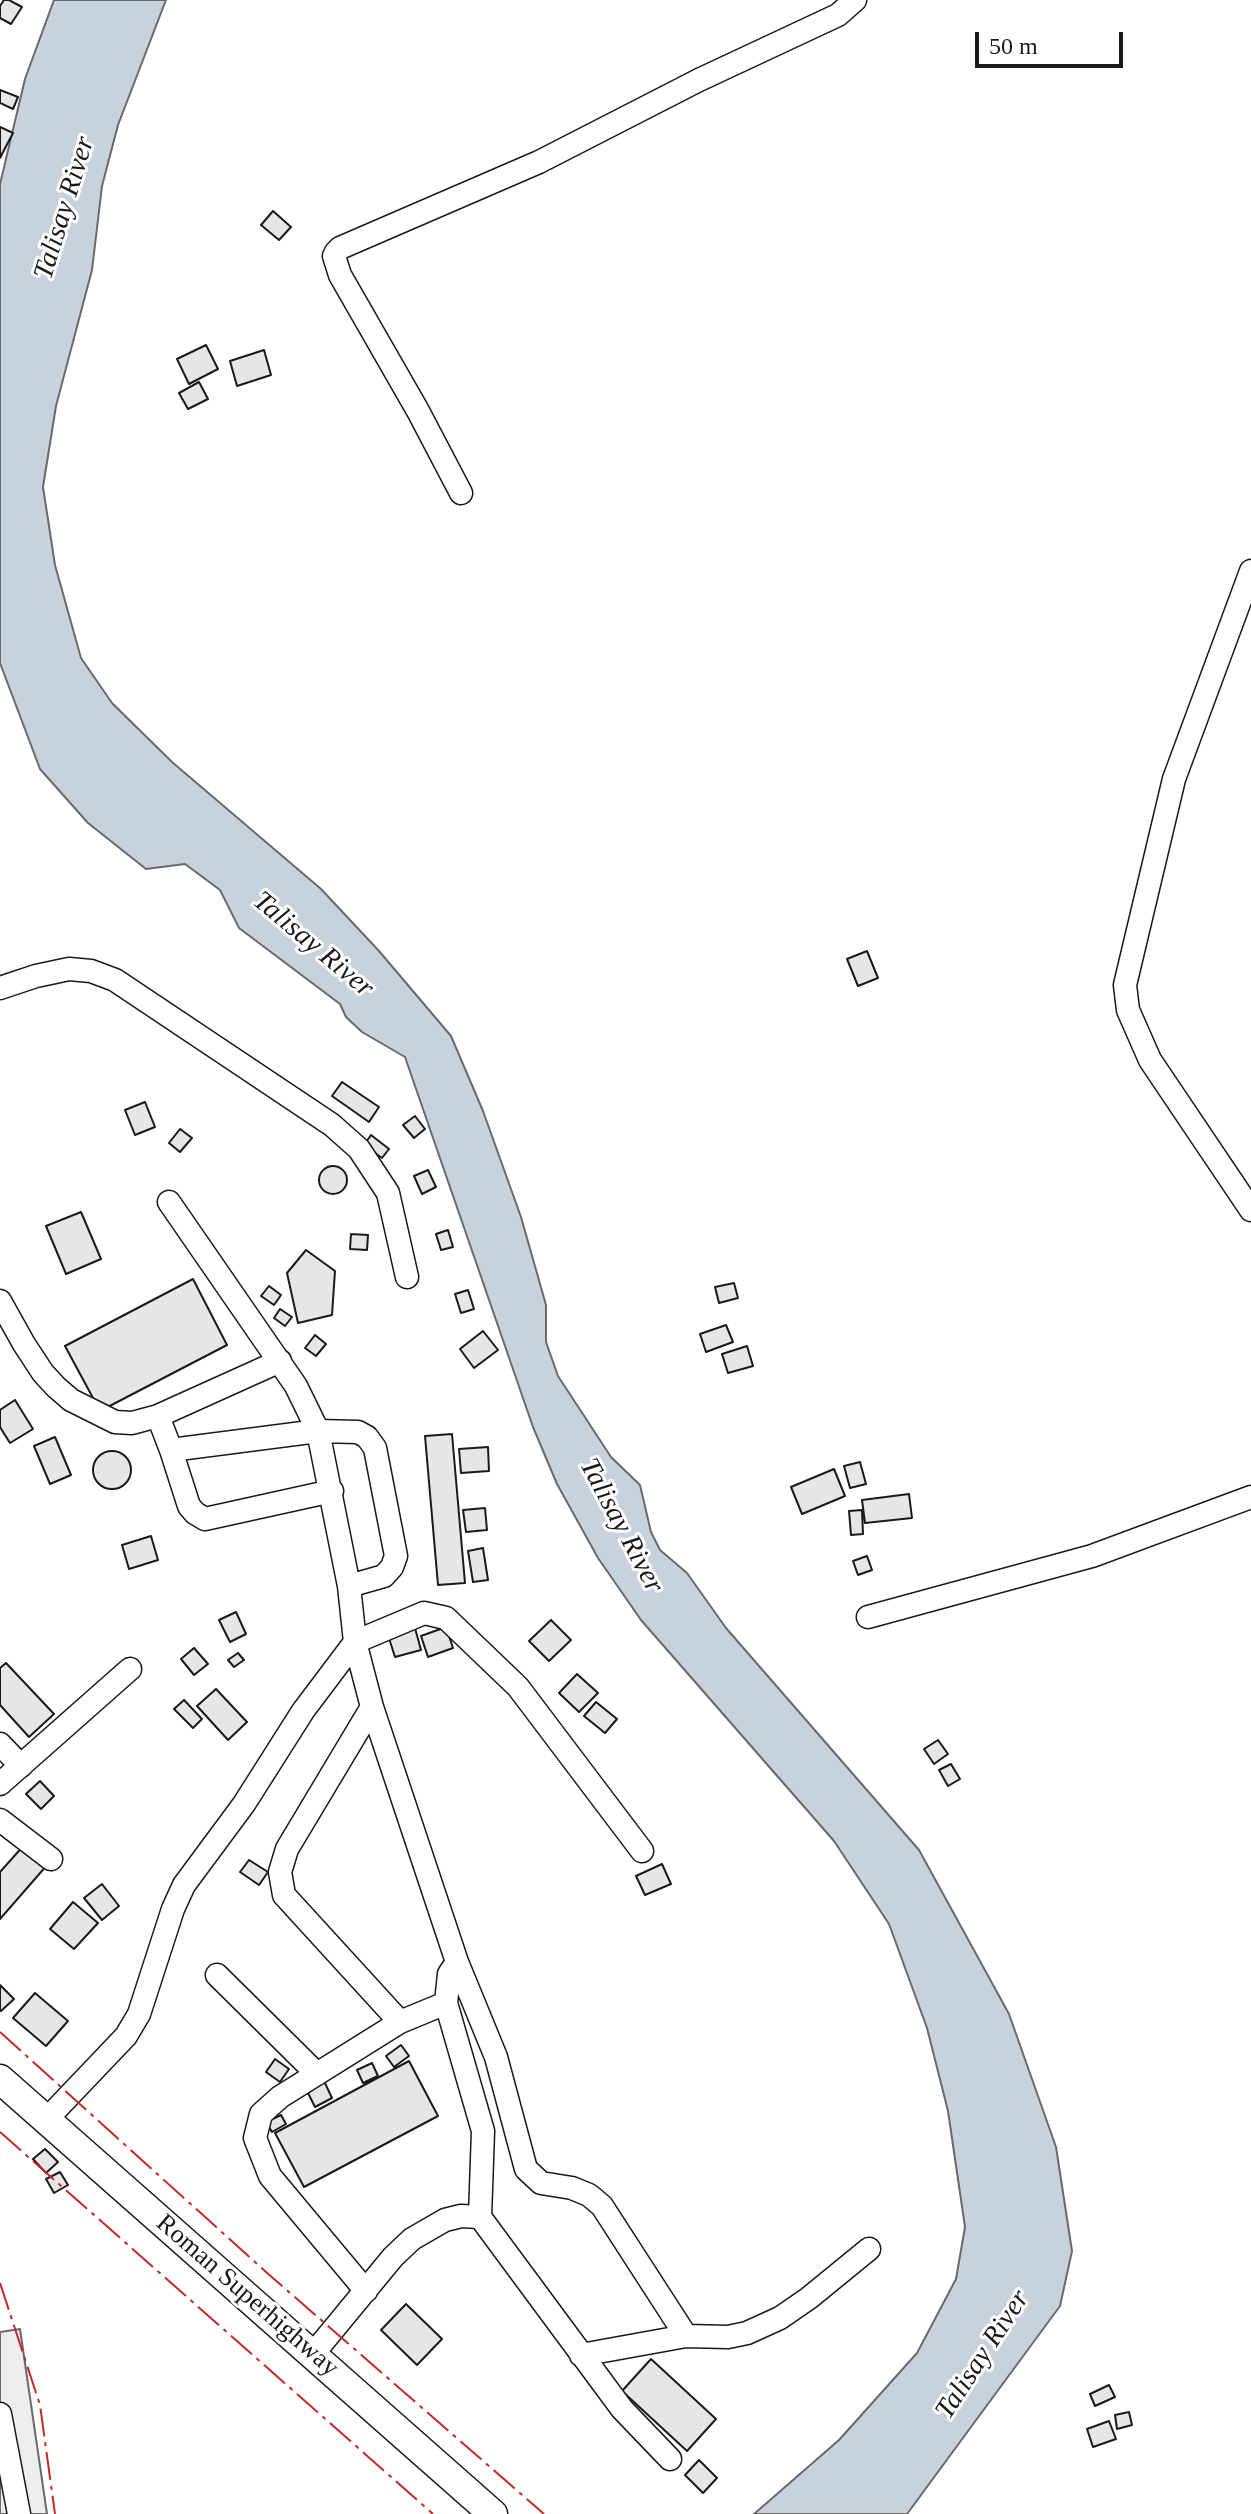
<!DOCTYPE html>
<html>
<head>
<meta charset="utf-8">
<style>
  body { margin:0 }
  #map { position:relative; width:1251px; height:2514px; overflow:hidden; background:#fff; font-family:"Times New Roman",serif }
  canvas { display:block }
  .scale { position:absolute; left:975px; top:32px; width:148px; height:36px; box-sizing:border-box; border:4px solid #1a1a1a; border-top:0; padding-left:10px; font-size:24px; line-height:28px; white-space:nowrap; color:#1a1a1a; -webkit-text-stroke:6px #fff; paint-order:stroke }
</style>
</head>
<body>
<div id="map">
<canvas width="1251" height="2514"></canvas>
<div class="scale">50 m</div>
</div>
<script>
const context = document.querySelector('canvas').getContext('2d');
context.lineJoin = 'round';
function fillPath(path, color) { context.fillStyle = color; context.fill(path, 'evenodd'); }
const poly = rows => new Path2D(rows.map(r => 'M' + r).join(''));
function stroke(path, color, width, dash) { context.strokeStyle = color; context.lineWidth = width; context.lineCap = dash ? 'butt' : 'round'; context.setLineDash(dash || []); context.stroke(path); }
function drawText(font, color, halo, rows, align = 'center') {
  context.font = font + ' "Times New Roman",serif'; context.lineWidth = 6; context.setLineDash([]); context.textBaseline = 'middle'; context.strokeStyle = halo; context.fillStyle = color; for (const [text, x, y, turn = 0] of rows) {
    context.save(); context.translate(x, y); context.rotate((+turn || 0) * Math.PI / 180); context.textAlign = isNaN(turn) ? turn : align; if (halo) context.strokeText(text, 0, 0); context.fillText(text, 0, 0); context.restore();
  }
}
const parking = poly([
  [20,2329,47,2514,0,2514,0,2332,20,2329]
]);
fillPath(parking, '#ededed');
stroke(parking, '#6a6a6a', 2);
const water = poly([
  [54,0,166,0,118,125,102,186,92,270,56,406,43,487,55,565,81,658,112,703,172,762,321,889,379,951,451,1036,483,1111,521,1217,546,1305,546,1342,558,1376,611,1457,640,1485,651,1532,660,1550,687,1573,726,1628,919,1850,1009,2014,1056,2147,1072,2251,1060,2306,907,2514,754,2514,839,2440,917,2353,956,2279,965,2227,948,2111,927,2028,889,1924,834,1841,641,1620,598,1558,557,1484,533,1427,405,1057,362,1032,346,1017,340,1004,239,928,220,890,185,864,146,869,88,823,40,769,0,663,0,184,25,79,54,0]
]);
fillPath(water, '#c6d2dc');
stroke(water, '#6a6a6a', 2);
const building = poly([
  [4,0,9,0,22,7,11,24,0,18,0,6,4,0],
  [0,90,18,97,13,109,0,103,0,90],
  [0,127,13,133,0,158,0,127],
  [273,211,291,227,279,240,261,225,273,211],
  [206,345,218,369,189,384,177,359,206,345],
  [264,350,271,375,237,386,230,361,264,350],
  [199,382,208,399,188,409,179,393,199,382],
  [867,951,878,978,858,986,847,959,867,951],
  [342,1082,379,1107,369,1122,332,1096,342,1082],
  [145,1102,155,1127,135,1135,125,1110,145,1102],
  [415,1116,425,1129,414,1138,403,1125,415,1116],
  [180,1129,192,1138,180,1152,169,1143,180,1129],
  [371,1135,389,1149,382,1158,364,1145,371,1135],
  '319 1180a14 14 0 1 1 28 0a14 14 0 1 1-28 0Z',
  [428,1170,436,1187,422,1194,414,1176,428,1170],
  [81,1212,101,1259,66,1274,46,1226,81,1212],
  [448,1230,453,1247,441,1250,436,1234,448,1230],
  [351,1234,368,1235,367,1250,350,1249,351,1234],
  [306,1250,335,1271,332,1315,298,1323,287,1273,306,1250],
  [193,1279,227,1345,100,1411,65,1346,193,1279],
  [734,1283,738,1298,719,1303,715,1287,734,1283],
  [269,1286,281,1295,274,1305,261,1296,269,1286],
  [468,1290,474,1309,461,1313,455,1294,468,1290],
  [280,1309,292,1317,285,1326,274,1318,280,1309],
  [726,1325,733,1342,706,1352,700,1334,726,1325],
  [483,1331,498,1350,474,1368,460,1349,483,1331],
  [315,1335,326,1344,316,1356,305,1348,315,1335],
  [747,1346,753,1366,728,1373,722,1354,747,1346],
  [15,1400,33,1429,10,1443,0,1427,0,1410,15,1400],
  [452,1434,465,1583,438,1585,425,1436,452,1434],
  [55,1437,71,1475,50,1484,34,1446,55,1437],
  [488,1447,489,1471,461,1473,459,1449,488,1447],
  '93 1470a19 19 0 1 1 38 0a19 19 0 1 1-38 0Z',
  [860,1462,866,1484,850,1488,844,1466,860,1462],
  [834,1469,845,1496,802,1514,791,1487,834,1469],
  [909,1494,912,1518,865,1523,862,1500,909,1494],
  [485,1508,487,1530,466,1532,463,1510,485,1508],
  [862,1510,863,1534,851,1535,849,1511,862,1510],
  [151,1536,158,1560,129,1569,122,1545,151,1536],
  [483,1548,488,1580,473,1582,468,1551,483,1548],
  [867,1556,872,1570,858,1575,853,1561,867,1556],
  [236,1612,246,1634,230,1642,219,1620,236,1612],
  [551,1620,571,1640,549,1661,529,1641,551,1620],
  [446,1627,453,1648,428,1657,421,1636,446,1627],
  [415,1628,421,1650,395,1657,388,1635,415,1628],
  [194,1648,208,1664,194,1675,181,1659,194,1648],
  [238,1653,244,1660,234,1667,228,1660,238,1653],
  [6,1663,54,1714,29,1737,0,1705,0,1668,6,1663],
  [577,1674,598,1693,579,1712,559,1693,577,1674],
  [216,1689,247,1722,228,1740,197,1706,216,1689],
  [184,1700,202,1719,193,1728,174,1709,184,1700],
  [596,1702,617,1719,605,1733,584,1716,596,1702],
  [938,1740,948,1754,934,1764,924,1749,938,1740],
  [951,1764,960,1779,948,1786,939,1770,951,1764],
  [40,1781,54,1796,41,1809,26,1794,40,1781],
  [25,1844,48,1864,0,1919,0,1872,25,1844],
  [249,1860,268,1872,259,1885,240,1872,249,1860],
  [662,1864,671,1884,645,1895,636,1876,662,1864],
  [102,1884,119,1906,102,1920,84,1898,102,1884],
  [73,1902,98,1923,74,1949,50,1929,73,1902],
  [0,1985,14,1999,1,2011,0,2010,0,1985],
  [35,1993,68,2021,46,2046,13,2018,35,1993],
  [401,2045,409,2056,394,2067,386,2056,401,2045],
  [275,2059,289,2069,280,2082,266,2072,275,2059],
  [409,2061,438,2116,304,2187,275,2133,409,2061],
  [372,2063,378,2076,363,2083,357,2070,372,2063],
  [324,2081,332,2098,315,2107,307,2091,324,2081],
  [281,2115,286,2124,272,2132,266,2122,281,2115],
  [45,2149,58,2162,46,2173,33,2159,45,2149],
  [60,2172,68,2185,54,2193,46,2179,60,2172],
  [406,2304,442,2339,417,2365,381,2330,406,2304],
  [651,2359,716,2419,687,2451,622,2391,651,2359],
  [1109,2385,1115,2397,1095,2406,1090,2394,1109,2385],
  [1129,2412,1132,2425,1117,2429,1115,2415,1129,2412],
  [1109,2421,1116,2439,1093,2447,1087,2429,1109,2421],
  [699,2460,717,2478,703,2493,685,2475,699,2460]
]);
fillPath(building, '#e6e6e6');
stroke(building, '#1a1a1a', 2);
const minor = poly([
  [461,493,418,411,340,275,334,256,336,252,340,248,539,162,699,80,838,15,855,0],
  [1251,571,1174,779,1125,985,1128,1010,1150,1060,1251,1210],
  [0,988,36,976,69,969,91,971,115,980,332,1125,359,1149,388,1193,407,1277],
  [169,1202,296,1386,318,1431,349,1586,355,1642,372,1707,457,1962,449,1974,446,2003,483,2131,480,2217,461,2216,445,2220,412,2239,393,2257,313,2354],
  [0,1301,24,1344,43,1373,56,1387,71,1400,115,1422,132,1423,158,1416,280,1361],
  [158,1416,171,1450,318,1431,358,1432,367,1437,375,1448,396,1556,392,1567,384,1576,349,1586],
  [171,1450,189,1506,195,1513,205,1519,332,1491],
  [868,1617,1092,1556,1251,1497],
  [372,1707,287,1849,280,1872,284,1895,400,2022],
  [0,1744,21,1766],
  [0,1784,130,1669],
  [0,1820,51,1859],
  [457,1962,496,2057,526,2169,541,2183,572,2188,589,2195,602,2206,686,2336,728,2337,747,2333,780,2318,809,2298,869,2249],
  [217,1975,317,2074],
  [46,2120,126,2036,139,2014,173,1909,184,1885,244,1804,303,1711,355,1642,424,1613,446,1618,518,1687,642,1851],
  [480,2217,622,2409,670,2459],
  [366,2291,270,2176,255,2138,261,2114,280,2097,400,2022,446,2003],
  [581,2355,686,2336],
  [0,2414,19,2514]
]);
const major = poly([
  [0,2079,493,2514]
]);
stroke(minor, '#1a1a1a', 25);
stroke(major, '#1a1a1a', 31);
stroke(minor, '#fff', 22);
stroke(major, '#fff', 28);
stroke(poly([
  [0,2032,266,2272,544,2514],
  [0,2132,433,2514],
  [0,2283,40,2405,55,2514]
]), '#c62828', 2, [28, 6, 4, 6]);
drawText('26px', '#1a1a1a', '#fff', [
  ["Roman Superhighway",247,2296,41]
]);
drawText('italic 28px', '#1a1a1a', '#fff', [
  ["Talisay River",65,208,-73],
  ["Talisay River",313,945,40],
  ["Talisay River",621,1526,62],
  ["Talisay River",983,2355,-57]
]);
</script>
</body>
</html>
